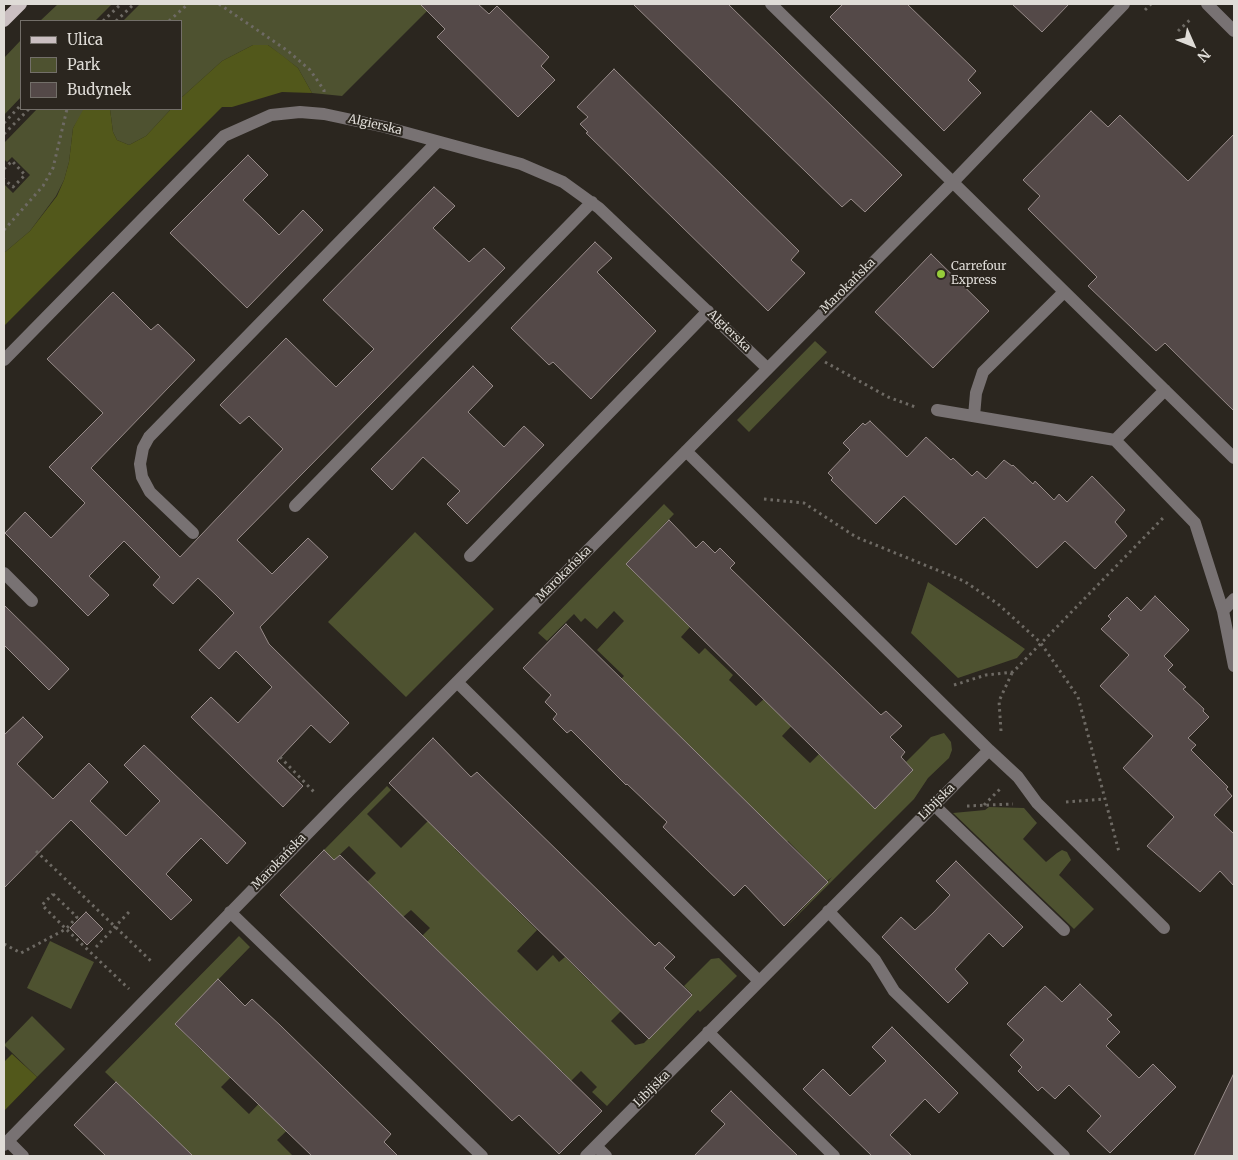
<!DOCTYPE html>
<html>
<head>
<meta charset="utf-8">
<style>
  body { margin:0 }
  #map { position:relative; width:1238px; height:1160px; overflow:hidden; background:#2b261f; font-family:Merriweather,serif }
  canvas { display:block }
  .frame { position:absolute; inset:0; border:5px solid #dfdcd7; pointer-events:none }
  .legend { position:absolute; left:20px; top:20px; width:162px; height:90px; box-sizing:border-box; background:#2b261f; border:1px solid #736f69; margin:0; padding:6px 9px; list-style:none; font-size:15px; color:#dfdcd7 }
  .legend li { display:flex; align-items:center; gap:10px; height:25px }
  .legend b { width:25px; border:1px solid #736f69 }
  .north { position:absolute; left:1168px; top:20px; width:50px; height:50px; -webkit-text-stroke:4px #2b261f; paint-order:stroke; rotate:134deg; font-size:14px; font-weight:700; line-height:20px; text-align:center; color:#dfdcd7 }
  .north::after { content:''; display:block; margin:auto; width:18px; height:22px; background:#dfdcd7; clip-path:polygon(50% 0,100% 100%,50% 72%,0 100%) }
</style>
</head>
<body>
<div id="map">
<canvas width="1238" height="1160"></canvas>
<div class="frame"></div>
<ul class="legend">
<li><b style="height:6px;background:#cabfc1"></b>Ulica</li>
<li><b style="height:14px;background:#4e5230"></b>Park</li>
<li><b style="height:14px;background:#544948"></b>Budynek</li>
</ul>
<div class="north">N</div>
</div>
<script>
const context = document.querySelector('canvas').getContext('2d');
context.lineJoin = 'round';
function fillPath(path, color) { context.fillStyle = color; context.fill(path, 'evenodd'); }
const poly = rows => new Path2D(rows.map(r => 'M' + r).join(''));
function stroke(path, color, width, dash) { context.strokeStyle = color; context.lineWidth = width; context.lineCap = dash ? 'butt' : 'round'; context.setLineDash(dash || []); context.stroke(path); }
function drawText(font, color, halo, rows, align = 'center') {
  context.font = font + ' Merriweather,serif'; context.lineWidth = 4; context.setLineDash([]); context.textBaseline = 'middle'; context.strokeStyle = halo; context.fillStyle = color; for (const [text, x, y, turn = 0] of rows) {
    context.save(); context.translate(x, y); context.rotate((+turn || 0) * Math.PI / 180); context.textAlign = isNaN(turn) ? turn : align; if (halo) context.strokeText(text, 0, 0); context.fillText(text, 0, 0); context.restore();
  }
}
fillPath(poly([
  [58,4,112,4,95,21,40,21],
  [140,4,434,4,342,96,312,93,298,68,268,45,253,45,222,61,181,98,181,21,123,21],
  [21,40,21,97,4,115,4,58],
  [37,109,85,109,73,128,69,162,64,180,56,196,30,231,4,253,4,184,13,193,30,175,12,157,7,162,4,159,4,143],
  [110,109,171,109,146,136,129,145,117,140,113,132],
  [815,341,827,352,749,432,737,420],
  [664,504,674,514,626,564,690,627,681,637,699,654,705,648,733,675,729,680,756,706,764,699,802,715,782,736,810,763,819,754,875,808,913,770,906,762,931,737,944,733,951,742,952,750,949,758,928,778,914,799,786,927,832,877,827,881,788,841,785,844,621,679,624,676,597,650,624,621,614,611,597,629,585,618,581,622,574,614,547,641,538,633],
  [415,532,494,609,406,697,328,622],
  [928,582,1025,649,1017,658,958,678,911,633],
  [387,786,391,790,367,814,401,848,428,821,466,837,455,849,482,875,493,864,521,891,510,903,537,930,517,951,537,971,553,955,559,962,565,957,592,984,604,973,621,1011,611,1021,635,1045,644,1043,692,994,684,986,711,959,719,958,737,976,700,1012,698,1010,607,1106,592,1092,597,1087,581,1071,571,1081,562,1071,550,1084,422,936,430,928,411,910,403,917,367,882,376,873,349,846,334,860,324,850],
  [989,807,1024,808,1037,823,1023,839,1046,862,1057,853,1062,850,1067,852,1071,860,1059,875,1094,909,1074,929,953,813,985,810],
  [239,936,250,947,175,1024,202,1051,214,1039,242,1066,221,1087,249,1114,268,1094,297,1121,277,1140,293,1156,193,1156,105,1072],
  [50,941,94,962,71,1009,27,988],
  [32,1016,65,1049,37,1077,4,1045]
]), '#4e5230');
fillPath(poly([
  [253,45,268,45,283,56,298,68,312,93,282,92,232,107,222,107,4,326,4,253,30,231,57,196,64,180,69,162,73,128,83,110,110,109,113,132,117,140,129,145,146,136,171,109,181,109,181,98,222,61],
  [12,1054,37,1077,4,1111,4,1062]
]), '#52581b');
const building = poly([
  [420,4,478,4,489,14,497,6,549,57,541,66,555,80,518,117,437,37,445,29,420,4],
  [633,4,728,4,902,175,865,212,851,199,842,207,633,4],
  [843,4,907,4,976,71,968,80,981,93,944,131,830,17,843,4],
  [1012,4,1069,4,1042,32,1012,4],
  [614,69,799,251,791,260,805,273,768,311,586,133,588,132,580,124,588,117,577,107,614,69],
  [1091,111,1108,127,1120,115,1188,181,1234,134,1234,411,1165,343,1156,351,1088,286,1097,277,1028,209,1040,196,1023,180,1091,111],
  [248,155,268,175,243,200,261,217,279,235,303,210,323,230,247,308,170,233,248,155],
  [434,187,455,206,433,228,469,262,484,248,505,268,237,540,272,574,308,538,328,557,260,627,269,644,349,723,330,743,311,725,277,761,303,786,283,807,191,717,211,697,238,723,272,687,236,651,219,669,199,650,234,613,216,595,198,578,173,604,153,585,160,577,124,541,89,576,109,595,88,616,5,533,25,512,51,538,85,503,49,467,103,413,47,359,113,292,151,330,158,324,195,360,91,468,180,557,283,449,249,416,240,424,220,405,286,338,336,387,374,349,323,300,434,187],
  [595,242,612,258,597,272,656,331,591,399,553,362,549,365,511,328,595,242],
  [931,254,989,311,933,368,875,312,931,254],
  [473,366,493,386,468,412,504,447,524,426,544,445,467,524,447,504,460,491,423,457,392,490,371,469,473,366],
  [870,421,907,457,926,437,951,460,953,458,972,476,977,471,986,479,1004,460,1012,466,1013,465,1033,484,1035,481,1054,500,1059,494,1067,502,1092,476,1125,510,1115,522,1127,536,1095,569,1065,541,1037,568,984,517,956,545,904,496,876,524,831,480,833,478,828,473,850,450,843,443,863,423,865,425,870,421],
  [669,520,696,548,703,541,715,553,720,548,735,563,730,568,881,715,886,711,902,726,890,737,905,752,901,757,913,770,875,809,626,564,669,520],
  [1155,596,1189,630,1164,656,1173,665,1168,670,1186,687,1183,689,1204,709,1203,711,1209,717,1188,738,1196,745,1191,750,1228,787,1226,789,1232,796,1214,815,1234,834,1234,886,1220,871,1200,892,1147,846,1174,817,1123,768,1153,736,1100,686,1129,655,1101,629,1111,619,1108,616,1127,597,1141,611,1155,596],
  [4,605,69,669,49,690,4,645,4,605],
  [566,624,828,882,784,926,745,885,734,896,663,827,667,822,627,784,626,785,571,730,567,733,553,719,557,714,545,702,551,695,523,668,566,624],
  [23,717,43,737,17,764,53,799,89,763,108,782,90,801,126,836,160,801,124,765,144,745,246,843,227,864,201,838,183,856,166,874,192,900,171,920,71,820,4,888,4,735,23,717],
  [433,738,471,777,477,772,655,946,659,942,675,957,664,968,692,995,649,1039,389,783,433,738],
  [324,850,334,860,340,855,602,1111,559,1154,519,1115,512,1121,280,895,324,850],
  [956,861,1023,927,1003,947,989,933,955,969,968,983,948,1003,882,937,901,917,915,930,933,913,950,895,936,881,956,861],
  [86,912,103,929,87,945,70,928,86,912],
  [218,979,245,1006,252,999,281,1026,391,1134,384,1142,398,1156,312,1156,175,1024,218,979],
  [1080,984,1112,1015,1107,1019,1120,1032,1106,1046,1139,1078,1153,1064,1176,1087,1110,1153,1087,1131,1101,1116,1069,1085,1055,1099,1042,1087,1038,1091,1018,1071,1022,1067,1010,1055,1024,1040,1007,1024,1045,986,1062,1002,1080,984],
  [892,1027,958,1093,939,1113,925,1099,890,1135,912,1156,872,1156,803,1089,823,1069,850,1096,886,1061,872,1047,892,1027],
  [1234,1073,1234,1156,1194,1156,1234,1073],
  [116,1082,160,1124,193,1156,106,1156,74,1125,116,1082],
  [731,1091,771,1130,798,1156,694,1156,725,1124,711,1111,731,1091]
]);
fillPath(building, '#544948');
stroke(building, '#978b89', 1);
stroke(poly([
  [219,4,288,51,310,70,324,90,324,94],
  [1145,10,1151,4],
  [103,21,121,4],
  [116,21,134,4],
  [169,21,188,4],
  [1178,31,1192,18],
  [4,123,21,105],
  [4,134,29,109],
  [4,169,12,161,25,175,13,187,4,179],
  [4,230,43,186,53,168,67,109],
  [825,362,888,397,918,408],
  [764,499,804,503,856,537,964,581,998,604,1040,642,1078,697,1119,852],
  [954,685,986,675,1013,672,1163,518],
  [1001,731,999,701,1012,673],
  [280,757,316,794],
  [1066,802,1104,799],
  [984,805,1001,788],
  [967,806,1013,804],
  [36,851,153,963],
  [53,894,77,917,66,929,42,905,53,894],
  [4,944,21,953,66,929,129,989],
  [96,947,129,912]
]), '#6e6a64', 3, [2.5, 4]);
stroke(poly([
  [771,4,1234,458],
  [1207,4,1234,31],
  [4,360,224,136,271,115,300,112,324,114,385,127,521,164,563,182,599,208,766,367],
  [937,410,1115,440,1195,523,1223,611,1234,666],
  [974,416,976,393,983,372,1064,292],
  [1115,440,1165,390],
  [295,506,592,202],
  [193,533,150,492,142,477,140,464,143,448,149,437,437,142],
  [470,556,708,311],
  [4,573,32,601],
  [1223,611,1234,599],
  [457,682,759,981],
  [989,750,1018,777,1037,803,1164,928],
  [934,805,1064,930],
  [828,911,875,960,894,991,1064,1156],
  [230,912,482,1156],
  [708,1032,834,1156],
  [8,1141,23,1156],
  [4,1145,348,792,954,181,1124,4],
  [596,1146,606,1156],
  [586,1156,989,750,686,451]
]), '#787273', 12);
stroke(poly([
  [4,21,21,4]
]), '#cabfc1', 12);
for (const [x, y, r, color] of [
  [941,274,5,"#96cc3a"]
]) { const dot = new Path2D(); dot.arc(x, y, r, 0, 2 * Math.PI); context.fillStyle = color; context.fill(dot); stroke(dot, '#2b261f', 2); }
drawText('12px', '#dfdcd7', '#2b261f', [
  ["Algierska",375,125,13],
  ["Marokańska",848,286,-45],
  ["Algierska",729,331,44],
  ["Marokańska",564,574,-45],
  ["Libijska",937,802,-45],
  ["Marokańska",279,862,-46],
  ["Libijska",652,1089,-45]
]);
drawText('12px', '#dfdcd7', '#2b261f', [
  ["Carrefour",951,267],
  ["Express",951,281]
], 'left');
</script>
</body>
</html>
